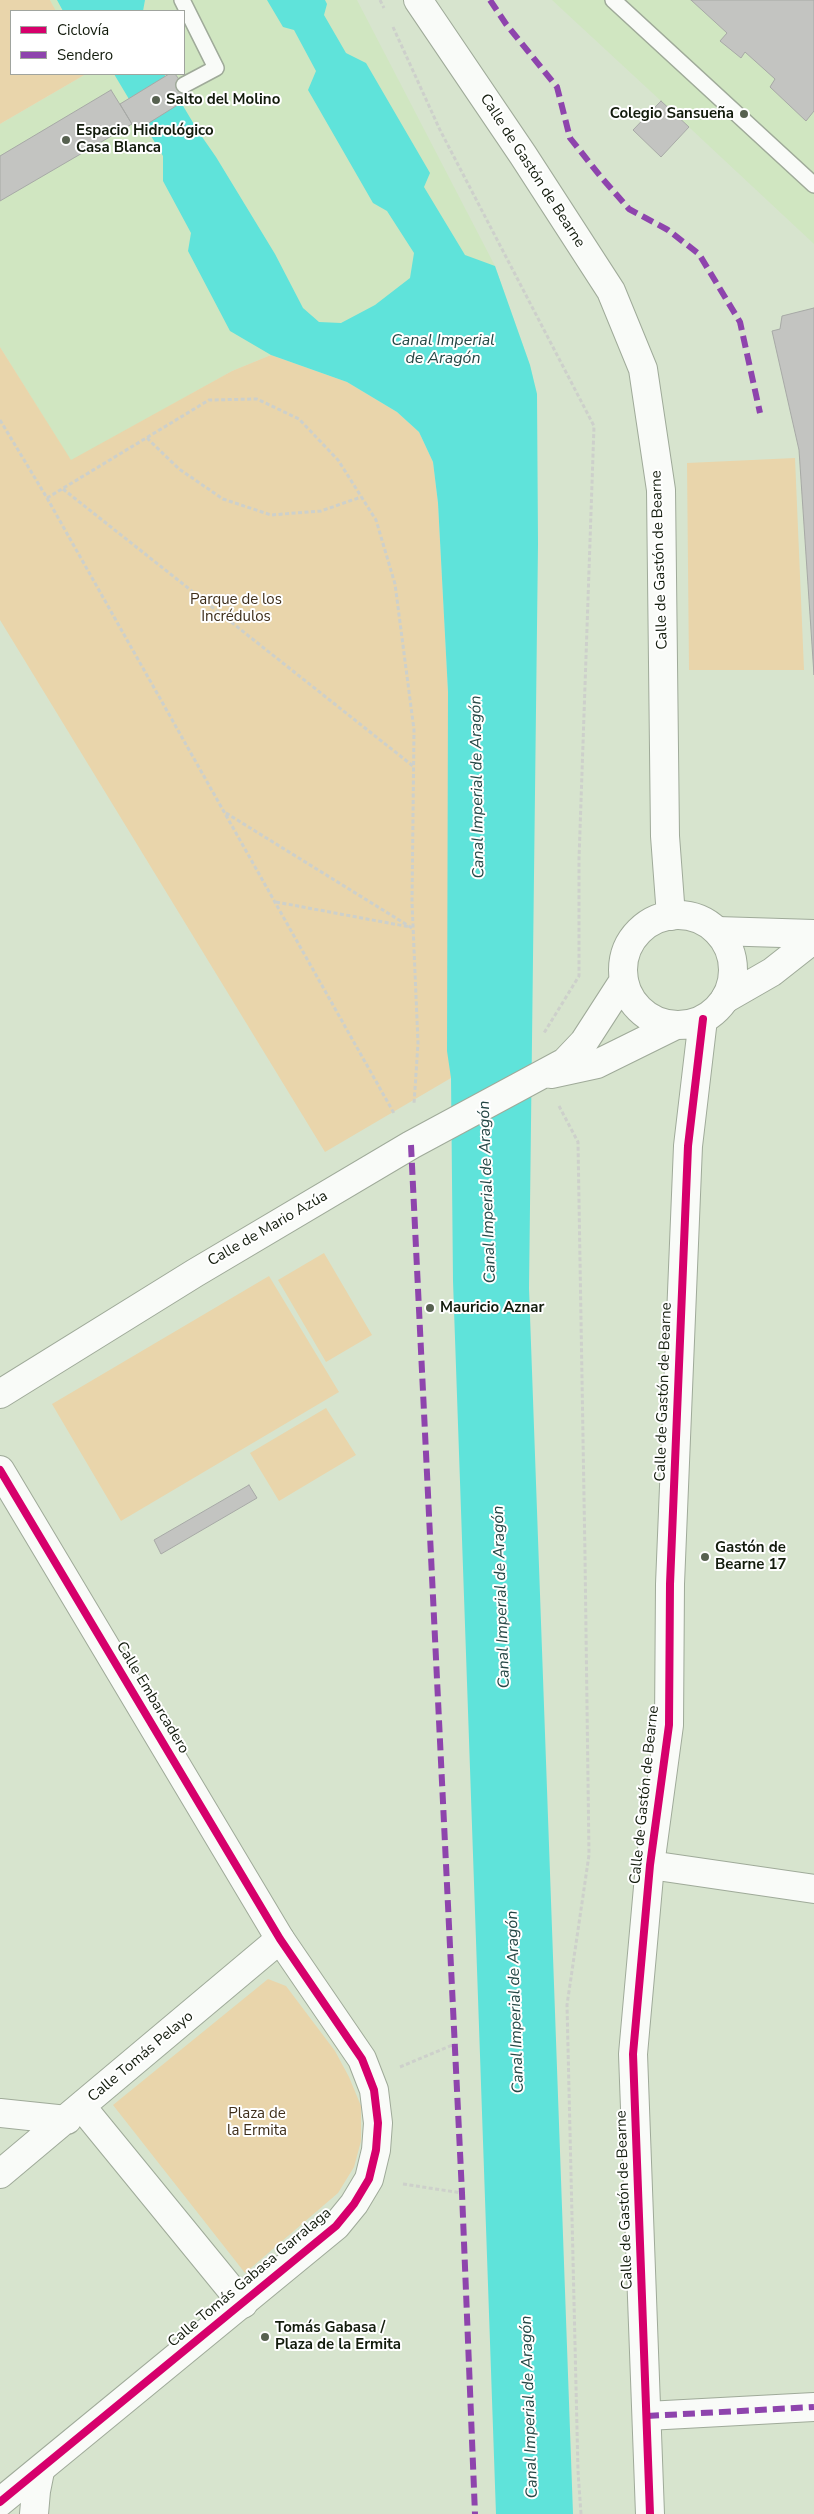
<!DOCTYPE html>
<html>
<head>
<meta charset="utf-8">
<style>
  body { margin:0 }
  #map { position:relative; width:814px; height:2514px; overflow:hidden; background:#d7e4ce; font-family:"Nunito Sans",sans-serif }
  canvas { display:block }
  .legend { position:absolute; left:10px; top:10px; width:175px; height:65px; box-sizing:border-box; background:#fff; border:1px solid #a0a49e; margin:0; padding:6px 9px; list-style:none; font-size:15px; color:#121b0c }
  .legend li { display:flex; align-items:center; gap:10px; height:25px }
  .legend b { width:25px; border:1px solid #a0a49e }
</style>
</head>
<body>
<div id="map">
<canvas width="814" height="2514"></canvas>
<ul class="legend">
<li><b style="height:6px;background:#d6006c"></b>Ciclovía</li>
<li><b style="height:6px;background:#8e44ad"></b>Sendero</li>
</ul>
</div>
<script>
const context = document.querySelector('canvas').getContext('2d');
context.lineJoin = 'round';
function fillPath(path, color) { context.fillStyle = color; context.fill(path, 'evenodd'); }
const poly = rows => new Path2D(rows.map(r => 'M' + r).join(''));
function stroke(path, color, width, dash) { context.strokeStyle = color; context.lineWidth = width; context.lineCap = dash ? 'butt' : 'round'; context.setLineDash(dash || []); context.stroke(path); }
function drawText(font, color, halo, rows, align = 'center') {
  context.font = font + ' "Nunito Sans",sans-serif'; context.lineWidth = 4; context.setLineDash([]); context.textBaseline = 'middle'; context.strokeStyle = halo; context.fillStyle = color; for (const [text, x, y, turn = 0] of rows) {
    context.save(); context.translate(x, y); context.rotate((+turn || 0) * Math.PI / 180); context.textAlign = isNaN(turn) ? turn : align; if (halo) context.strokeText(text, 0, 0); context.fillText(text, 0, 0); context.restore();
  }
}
fillPath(poly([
  [50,0,357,0,495,266,530,365,537,394,469,402,271,355,232,371,71,461,0,347,0,124,86,74,184,74,184,11,56,11],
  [552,0,814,0,814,244,661,101]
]), '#d0e6c1');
fillPath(poly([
  [0,0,50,0,56,11,11,11,11,74,86,74,0,124],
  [0,347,71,460,232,371,271,355,347,382,397,412,419,432,433,462,438,503,448,692,451,1078,325,1152,0,620],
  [795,458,804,670,689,670,687,463],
  [324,1253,372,1335,326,1362,278,1280],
  [269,1276,339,1392,121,1521,52,1404],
  [326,1408,356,1455,279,1501,250,1453],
  [268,1979,286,1986,335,2051,349,2077,361,2106,361,2141,354,2167,338,2193,245,2273,113,2105]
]), '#e9d5ab');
fillPath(poly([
  [57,0,145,0,143,11,63,11],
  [267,0,325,0,327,4,324,15,346,53,366,63,430,173,424,187,465,255,495,266,530,365,537,394,538,544,529,1288,573,2514,496,2514,453,1281,451,1078,447,1051,448,692,438,503,433,462,419,432,397,412,347,382,271,355,230,331,188,251,191,233,163,181,163,156,114,74,164,74,198,131,216,157,275,254,303,308,319,322,341,323,375,305,410,278,414,253,387,211,373,203,308,90,316,71,294,30,283,27]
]), '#5fe3da');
const building = poly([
  [691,0,814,0,814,111,806,121,770,87,775,79,745,52,741,58,720,41,727,33,691,0],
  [169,74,175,74,192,96,136,131,120,104,169,74],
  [111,90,132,124,0,201,0,156,111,90],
  [661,101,689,127,661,157,633,130,661,101],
  [814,308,814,675,799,450,772,331,780,329,782,316,814,308],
  [249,1485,257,1498,161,1554,154,1540,249,1485]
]);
fillPath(building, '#c3c4c1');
stroke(building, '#a7a9a6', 1);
const lane = poly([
  [182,0,216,68,184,85],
  [613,0,814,185]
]);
const street = poly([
  [717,931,814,934],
  [725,999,772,972,814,939],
  [650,1865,814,1889],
  [82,2107,243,2304],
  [0,2113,67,2120],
  [0,2174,280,1939],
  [647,2416,814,2407],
  [34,2514,36,2491,40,2471]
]);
const secondary = poly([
  [418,0,523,155,611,291,643,369,661,490,665,836,671,916],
  '623 970a55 55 0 1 1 110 0a55 55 0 1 1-110 0Z',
  [551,1074,597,1064,676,1025],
  [0,1394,195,1273,411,1145,565,1062,584,1042,624,980],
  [0,1470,280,1939,362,2059,374,2090,378,2123,376,2150,369,2179,354,2204,336,2226,0,2502],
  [650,2514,633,2054,650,1865,669,1725,670,1584,688,1146,703,1019]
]);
stroke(lane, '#9faa99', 18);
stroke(street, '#9faa99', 30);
stroke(secondary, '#9faa99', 30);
stroke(poly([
  [380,0,384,8],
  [393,27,440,130,594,426,579,859,579,976,544,1033],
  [0,420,47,498,395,1115],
  [147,438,179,469,223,499,271,515,321,511,361,497],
  [63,489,413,766],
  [47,498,209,400,257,399,299,419,338,460,376,520,395,584,414,730,412,902,418,1043,414,1104],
  [226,813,412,928],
  [276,902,410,927],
  [559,1106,578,1142,585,1556,589,1855,567,2005,578,2471,581,2514],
  [400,2067,455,2044],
  [403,2184,462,2193]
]), '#cdd0cb', 3, [4, 2.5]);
stroke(lane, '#f9fbf8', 15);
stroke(street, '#f9fbf8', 28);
stroke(secondary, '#f9fbf8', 28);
stroke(poly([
  [490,0,506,24,557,87,570,138,601,177,629,209,668,230,699,254,740,322,760,413],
  [411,1145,462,2193,475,2514],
  [647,2416,814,2407]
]), '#8e44ad', 6, [12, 6]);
stroke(poly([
  [0,1470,280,1939,362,2059,374,2090,378,2123,376,2150,369,2179,354,2204,336,2226,0,2502],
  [650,2514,633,2054,650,1865,669,1725,670,1584,688,1146,703,1019]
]), '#d6006c', 8);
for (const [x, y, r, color] of [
  [156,100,5,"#576150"],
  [744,114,5,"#576150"],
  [66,140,5,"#576150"],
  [430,1308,5,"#576150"],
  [705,1557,5,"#576150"],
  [265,2337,5,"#576150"]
]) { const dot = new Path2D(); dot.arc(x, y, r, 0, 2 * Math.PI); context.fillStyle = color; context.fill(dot); stroke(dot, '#fff', 2); }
drawText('bold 15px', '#121b0c', '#fff', [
  ["Salto del Molino",166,100],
  ["Colegio Sansueña",734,114,"right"],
  ["Espacio Hidrológico",76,131],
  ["Casa Blanca",76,148],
  ["Mauricio Aznar",440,1308],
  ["Gastón de",715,1548],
  ["Bearne 17",715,1565],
  ["Tomás Gabasa /",275,2328],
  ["Plaza de la Ermita",275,2345]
], 'left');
drawText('15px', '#121b0c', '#fff', [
  ["Calle de Gastón de Bearne",532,171,57],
  ["Calle de Gastón de Bearne",660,560,-92],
  ["Calle de Mario Azúa",268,1229,-30],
  ["Calle de Gastón de Bearne",664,1392,-88],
  ["Calle Embarcadero",152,1698,59],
  ["Calle de Gastón de Bearne",645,1795,-84],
  ["Calle Tomás Pelayo",141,2057,-40],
  ["Calle de Gastón de Bearne",625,2200,-92],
  ["Calle Tomás Gabasa Garralaga",250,2278,-40]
]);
drawText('15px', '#3e2e1a', '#fff', [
  ["Parque de los",236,600],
  ["Incrédulos",236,617],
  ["Plaza de",257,2114],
  ["la Ermita",257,2131]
]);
drawText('italic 16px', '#254745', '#fff', [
  ["Canal Imperial",443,341],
  ["de Aragón",443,359],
  ["Canal Imperial de Aragón",478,787,-91],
  ["Canal Imperial de Aragón",488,1192,-92],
  ["Canal Imperial de Aragón",502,1597,-92],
  ["Canal Imperial de Aragón",516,2002,-92],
  ["Canal Imperial de Aragón",530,2407,-92]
]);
</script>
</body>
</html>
